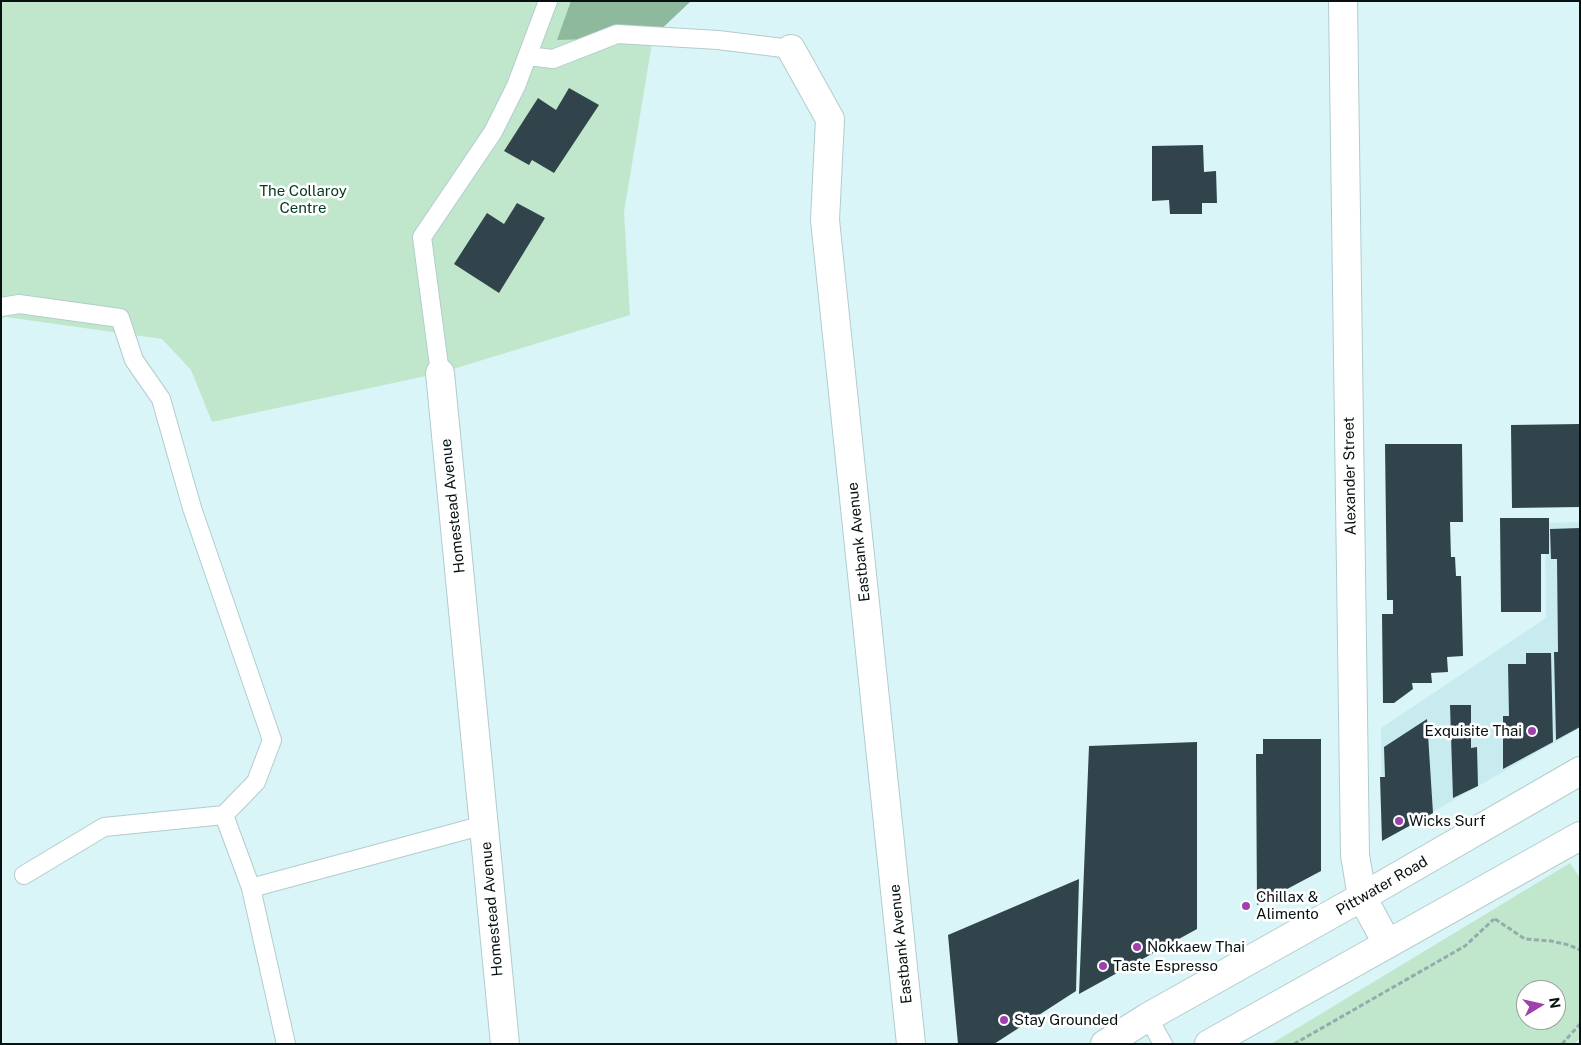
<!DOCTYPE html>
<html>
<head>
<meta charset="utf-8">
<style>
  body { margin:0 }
  #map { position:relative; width:1581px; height:1045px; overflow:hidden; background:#daf5f7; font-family:"Public Sans",sans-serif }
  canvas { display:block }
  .frame { position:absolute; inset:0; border:2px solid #081112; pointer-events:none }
  .north { position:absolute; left:1516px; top:980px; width:50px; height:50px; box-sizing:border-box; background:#fff; border:1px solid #9ca0a0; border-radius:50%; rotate:81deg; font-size:14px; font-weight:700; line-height:20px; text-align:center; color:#081112 }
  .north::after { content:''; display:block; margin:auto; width:18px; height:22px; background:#9d41ac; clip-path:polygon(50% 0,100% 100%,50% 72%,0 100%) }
</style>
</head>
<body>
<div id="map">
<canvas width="1581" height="1045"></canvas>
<div class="frame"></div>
<div class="north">N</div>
</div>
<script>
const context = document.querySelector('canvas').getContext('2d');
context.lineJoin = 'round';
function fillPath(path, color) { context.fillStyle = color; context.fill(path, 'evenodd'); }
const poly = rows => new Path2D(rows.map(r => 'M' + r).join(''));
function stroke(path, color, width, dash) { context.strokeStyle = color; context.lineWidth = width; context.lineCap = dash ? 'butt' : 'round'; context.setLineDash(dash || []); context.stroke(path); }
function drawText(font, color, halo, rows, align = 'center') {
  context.font = font + ' "Public Sans",sans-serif'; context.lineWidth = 5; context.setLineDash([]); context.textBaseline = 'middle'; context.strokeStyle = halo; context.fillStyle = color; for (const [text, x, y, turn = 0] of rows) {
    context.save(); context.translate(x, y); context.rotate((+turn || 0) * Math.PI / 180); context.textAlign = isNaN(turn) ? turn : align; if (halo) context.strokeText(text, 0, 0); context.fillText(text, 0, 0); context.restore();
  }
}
fillPath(poly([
  [1580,522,1580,728,1382,841,1381,728,1546,618,1545,523]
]), '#c7ebee');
fillPath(poly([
  [1,1,655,1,653,37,624,212,630,315,440,373,212,422,191,370,162,339,6,317,1,318],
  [1570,863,1580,878,1580,1038,1574,1044,1271,1044],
  [1526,990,1556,990,1556,1020,1526,1020]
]), '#c0e7cc');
fillPath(poly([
  [571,1,691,1,653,37,557,40]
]), '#8eb99c');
fillPath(poly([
  [569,88,599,105,554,173,532,160,529,165,504,151,538,98,556,110],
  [1203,145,1204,172,1216,171,1217,203,1202,203,1202,214,1170,214,1169,200,1152,201,1152,146],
  [517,203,545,218,499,293,454,264,487,213,504,224],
  [1580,424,1580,507,1512,508,1511,425],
  [1385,444,1462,444,1463,522,1450,522,1451,557,1455,557,1456,576,1461,576,1463,656,1447,657,1448,672,1431,673,1432,683,1412,683,1413,689,1394,703,1383,703,1382,614,1393,614,1393,600,1387,600],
  [1500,518,1549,518,1549,554,1541,554,1541,612,1501,612],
  [1580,528,1580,727,1556,740,1554,652,1558,652,1557,559,1551,559,1550,529],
  [1526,653,1551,653,1553,742,1503,769,1503,716,1509,716,1508,664,1526,664],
  [1450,705,1471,705,1471,748,1477,747,1478,786,1453,798],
  [1427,719,1433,813,1382,841,1380,777,1385,777,1384,747],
  [1263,739,1321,739,1321,871,1257,905,1256,754,1263,754],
  [1197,742,1197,929,1079,994,1089,746],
  [1079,879,1076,991,994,1044,958,1044,948,935]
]), '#31444c');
const service = poly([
  [528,56,553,59,617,34,718,40,791,49],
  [1,307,19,304,120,318,134,360,161,399,192,508,272,740,256,782,224,815,251,888,286,1044],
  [440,373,422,237,493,132,516,86,548,1],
  [24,875,104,827,224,815],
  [251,888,484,825],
  [1148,1017,1163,1044]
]);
const minor = poly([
  [791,49,830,119,825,220,911,1044],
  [440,373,505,1044]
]);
const tertiary = poly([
  [1343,1,1355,855,1362,897,1387,943]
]);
const trunk = poly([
  [1105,1044,1148,1017,1362,897,1580,771],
  [1209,1044,1580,836]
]);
stroke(service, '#b2ccce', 20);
stroke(minor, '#b2ccce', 30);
stroke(tertiary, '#b2ccce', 30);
stroke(trunk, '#b2ccce', 30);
stroke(poly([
  [1495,919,1525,939,1551,941,1569,945,1580,950],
  [1294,1044,1465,946,1494,919],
  [1562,1044,1580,1024]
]), '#95aaac', 3, [5, 2.5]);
stroke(service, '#fff', 18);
stroke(minor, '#fff', 28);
stroke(tertiary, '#fff', 28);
stroke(trunk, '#fff', 28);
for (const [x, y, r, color] of [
  [1532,731,5,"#9d41ac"],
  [1399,821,5,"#9d41ac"],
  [1246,906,5,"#9d41ac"],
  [1137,947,5,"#9d41ac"],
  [1103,966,5,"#9d41ac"],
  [1004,1020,5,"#9d41ac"]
]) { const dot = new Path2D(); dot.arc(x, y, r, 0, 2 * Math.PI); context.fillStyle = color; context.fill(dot); stroke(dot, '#fff', 2); }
drawText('15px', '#023a1e', '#fff', [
  ["The Collaroy",303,191],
  ["Centre",303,208]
]);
drawText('15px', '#081112', '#fff', [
  ["Alexander Street",1350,476,-91],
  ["Homestead Avenue",453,506,-96],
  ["Eastbank Avenue",859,542,-96],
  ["Pittwater Road",1382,886,-30],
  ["Homestead Avenue",492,909,-95],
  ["Eastbank Avenue",901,944,-96]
]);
drawText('15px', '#081112', '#fff', [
  ["Exquisite Thai",1522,731,"right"],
  ["Wicks Surf",1409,821],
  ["Chillax &",1256,897],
  ["Alimento",1256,914],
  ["Nokkaew Thai",1147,947],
  ["Taste Espresso",1113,966],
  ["Stay Grounded",1014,1020]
], 'left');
</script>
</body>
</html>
